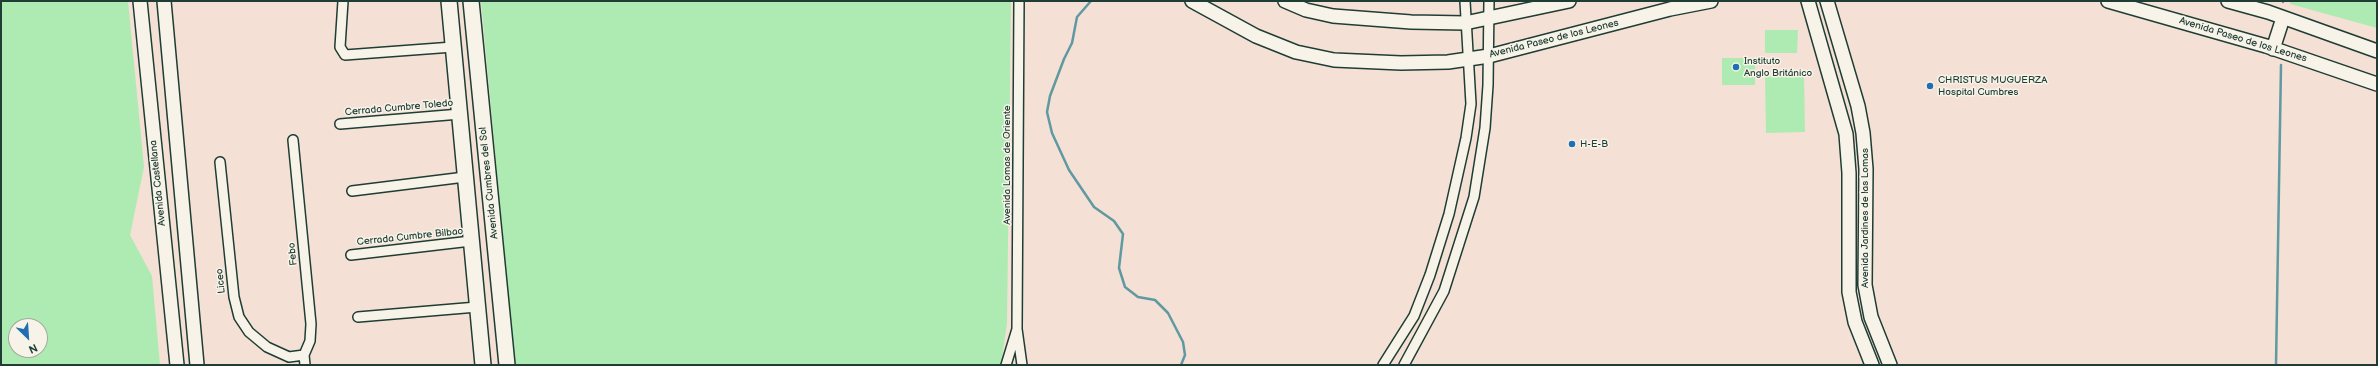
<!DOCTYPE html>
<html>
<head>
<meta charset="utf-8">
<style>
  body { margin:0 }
  #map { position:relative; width:2378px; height:366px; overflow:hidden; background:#f5e0d5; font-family:"Balsamiq Sans",sans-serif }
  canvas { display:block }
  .frame { position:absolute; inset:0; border:2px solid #1f3d34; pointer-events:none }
  .north { position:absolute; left:8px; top:318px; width:40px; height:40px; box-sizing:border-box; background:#f7f3e8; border:1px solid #a1aaa0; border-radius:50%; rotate:155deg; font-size:11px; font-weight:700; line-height:16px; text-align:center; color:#1f3d34 }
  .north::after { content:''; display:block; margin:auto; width:14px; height:18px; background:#1f6fb2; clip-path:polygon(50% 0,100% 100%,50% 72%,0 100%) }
</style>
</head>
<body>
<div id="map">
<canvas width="2378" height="366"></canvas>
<div class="frame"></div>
<div class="north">N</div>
</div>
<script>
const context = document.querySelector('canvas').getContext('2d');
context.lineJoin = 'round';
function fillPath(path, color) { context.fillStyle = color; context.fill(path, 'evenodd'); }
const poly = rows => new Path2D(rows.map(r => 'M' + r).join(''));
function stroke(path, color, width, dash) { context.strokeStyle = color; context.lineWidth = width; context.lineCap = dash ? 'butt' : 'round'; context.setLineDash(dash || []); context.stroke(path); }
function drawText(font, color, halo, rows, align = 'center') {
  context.font = font + ' "Balsamiq Sans",sans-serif'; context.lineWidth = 3; context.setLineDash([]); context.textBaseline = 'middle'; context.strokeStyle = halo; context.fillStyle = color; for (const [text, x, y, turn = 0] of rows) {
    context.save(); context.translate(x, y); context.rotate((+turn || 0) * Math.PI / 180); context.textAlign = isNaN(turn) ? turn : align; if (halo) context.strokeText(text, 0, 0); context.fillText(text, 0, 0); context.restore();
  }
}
fillPath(poly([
  [1,1,128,1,144,167,130,235,152,276,160,365,1,365],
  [16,326,40,326,40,350,16,350],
  [481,1,1011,1,1007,323,1001,365,515,365],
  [2290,1,2377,1,2377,28,2290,4],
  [1765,30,1798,30,1797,53,1765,53],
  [1722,58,1755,58,1755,85,1722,85],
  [1804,75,1805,132,1766,133,1765,77]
]), '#adebb2');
stroke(poly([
  [1091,1,1077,17,1072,43,1064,59,1050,96,1047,112,1052,133,1069,170,1094,207,1114,221,1123,234,1119,268,1125,287,1138,297,1155,300,1168,313,1183,342,1185,355,1181,365],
  [2283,2,2283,1],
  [2276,365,2281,65]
]), '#5f99a1', 2.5);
const street = poly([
  [343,1,340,47,345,55,453,47],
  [1019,1,1017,329,1022,365],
  [340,124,460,114],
  [293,140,311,324,310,341,304,355,305,365],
  [220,162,234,297,239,317,249,332,267,347,289,357,304,355],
  [352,191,465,177],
  [351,255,471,241],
  [358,317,477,307],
  [1006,365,1017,329],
  [1383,365,1414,316,1430,275,1449,214,1466,138,1471,104,1465,1],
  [1404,365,1444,291,1474,197,1485,128,1488,85,1489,1]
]);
const secondary = poly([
  [140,1,177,365],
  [164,1,197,365],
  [1192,1,1256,36,1296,52,1334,60,1401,63,1448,62,1489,56,1670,9,1711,1],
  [1285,1,1306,10,1333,16,1411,22,1465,23,1569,1],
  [1808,1,1846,134,1849,173,1849,292,1855,322,1872,365],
  [1827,1,1858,106,1863,133,1866,169,1865,285,1871,317,1890,365],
  [2108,1,2266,46,2377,84],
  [2228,1,2268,12,2377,51],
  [2273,49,2283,18]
]);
const primary = poly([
  [449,1,483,365],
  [471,1,507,365]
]);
stroke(street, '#1f3d34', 12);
stroke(secondary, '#1f3d34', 16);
stroke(primary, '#1f3d34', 18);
stroke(street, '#f7f3e8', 9);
stroke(secondary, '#f7f3e8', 13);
stroke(primary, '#f7f3e8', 15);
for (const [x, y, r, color] of [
  [1736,67,4,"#1f6fb2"],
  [1930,86,4,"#1f6fb2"],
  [1572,144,4,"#1f6fb2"]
]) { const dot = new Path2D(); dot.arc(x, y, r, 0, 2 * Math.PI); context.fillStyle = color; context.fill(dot); stroke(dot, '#f7f3e8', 1.5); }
drawText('10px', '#1f3d34', '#f7f3e8', [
  ["Avenida Paseo de los Leones",1554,39,-14],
  ["Avenida Paseo de los Leones",2243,40,17],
  ["Cerrada Cumbre Toledo",399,108,-5],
  ["Avenida Lomas de Oriente",1007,165,-90],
  ["Avenida Castellana",158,183,-96],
  ["Avenida Cumbres del Sol",489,183,-96],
  ["Avenida Jardines de las Lomas",1865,218,-90],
  ["Cerrada Cumbre Bilbao",410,237,-6],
  ["Febo",293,254,-96],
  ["Liceo",221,281,-96]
]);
drawText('10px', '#1f3d34', '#f7f3e8', [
  ["Instituto",1744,61],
  ["Anglo Británico",1744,73],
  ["CHRISTUS MUGUERZA",1938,80],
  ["Hospital Cumbres",1938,92],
  ["H-E-B",1580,144]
], 'left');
</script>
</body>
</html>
